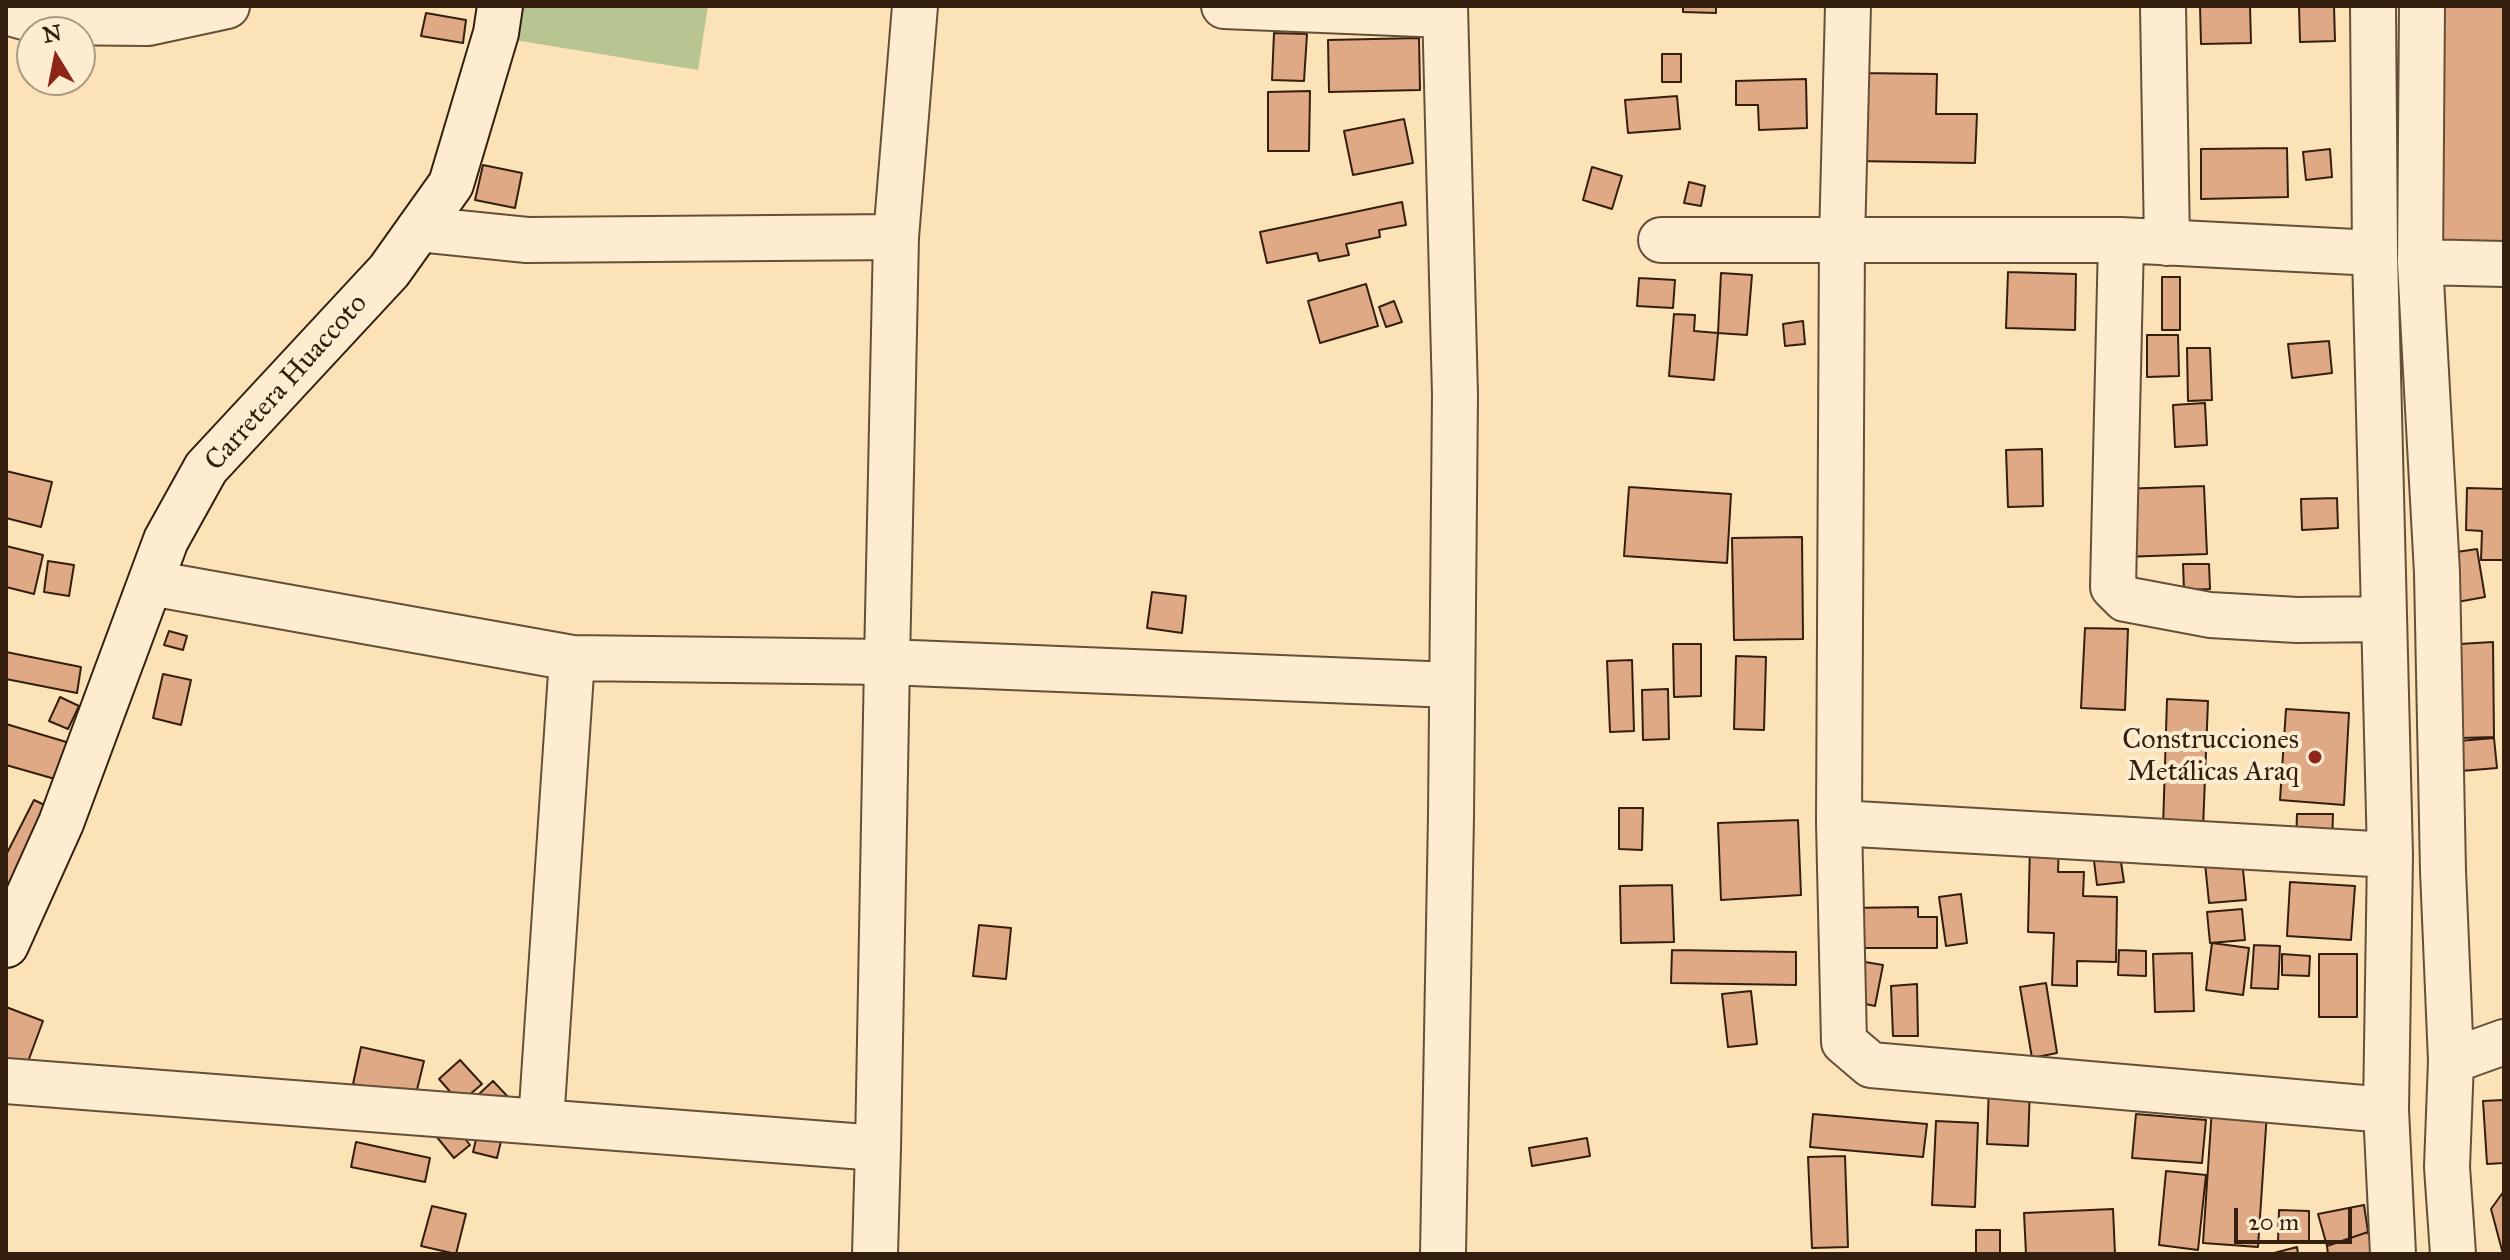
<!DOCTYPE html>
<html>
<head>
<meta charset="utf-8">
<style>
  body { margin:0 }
  #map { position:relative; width:2510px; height:1260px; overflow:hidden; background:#fce2b7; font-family:"IM FELL Great Primer",serif }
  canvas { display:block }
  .frame { position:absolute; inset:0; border:8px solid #341e0d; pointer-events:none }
  .north { position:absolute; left:16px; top:16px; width:80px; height:80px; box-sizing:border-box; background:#fdecd0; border:2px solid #ad9a82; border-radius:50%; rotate:350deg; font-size:22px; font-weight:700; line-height:32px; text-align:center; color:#341e0d }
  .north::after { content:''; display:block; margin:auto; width:28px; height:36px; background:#8f2418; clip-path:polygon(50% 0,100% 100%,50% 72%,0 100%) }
  .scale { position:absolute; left:2234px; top:1208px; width:118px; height:36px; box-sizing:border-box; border:4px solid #341e0d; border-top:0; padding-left:10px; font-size:24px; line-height:28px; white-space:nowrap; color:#341e0d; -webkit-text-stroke:6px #fdecd0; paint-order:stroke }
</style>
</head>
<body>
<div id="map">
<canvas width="2510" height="1260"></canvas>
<div class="frame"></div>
<div class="north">N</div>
<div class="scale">20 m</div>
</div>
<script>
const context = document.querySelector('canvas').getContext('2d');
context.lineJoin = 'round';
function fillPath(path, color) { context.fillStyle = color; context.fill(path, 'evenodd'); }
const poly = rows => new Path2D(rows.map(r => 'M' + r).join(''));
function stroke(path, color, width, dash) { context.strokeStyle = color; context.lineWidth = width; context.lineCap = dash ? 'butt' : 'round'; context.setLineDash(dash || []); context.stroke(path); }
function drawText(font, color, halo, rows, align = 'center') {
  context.font = font + ' "IM FELL Great Primer",serif'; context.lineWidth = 8; context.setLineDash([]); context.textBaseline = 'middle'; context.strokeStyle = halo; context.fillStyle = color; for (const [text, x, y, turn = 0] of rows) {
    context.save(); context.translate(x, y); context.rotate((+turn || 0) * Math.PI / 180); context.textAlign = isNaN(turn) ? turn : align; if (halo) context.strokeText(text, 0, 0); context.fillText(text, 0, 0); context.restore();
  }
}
fillPath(poly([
  [509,6,708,6,698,70,502,38]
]), '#b9c493');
const building = poly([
  [1683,6,1716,6,1716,13,1683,12,1683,6],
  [2200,6,2250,6,2251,43,2201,44,2200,6],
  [2299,6,2334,6,2335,41,2300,42,2299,6],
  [2444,6,2504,6,2504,248,2440,247,2444,6],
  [426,13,466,20,463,43,421,36,426,13],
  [1274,33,1307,34,1304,81,1272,80,1274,33],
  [1419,38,1420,90,1329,92,1328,40,1419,38],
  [1662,54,1681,54,1681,82,1662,82,1662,54],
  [1858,73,1937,74,1936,114,1977,114,1975,163,1855,161,1858,73],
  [1806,79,1807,128,1759,130,1758,105,1736,105,1736,81,1806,79],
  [1310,91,1309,151,1268,151,1268,92,1310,91],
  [1677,96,1680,129,1628,133,1625,100,1677,96],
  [1404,119,1413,163,1353,175,1344,131,1404,119],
  [2287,148,2288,197,2201,199,2201,149,2287,148],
  [2330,149,2332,177,2306,180,2303,152,2330,149],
  [483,165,522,173,515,208,475,200,483,165],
  [1592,167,1622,176,1612,209,1583,200,1592,167],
  [1689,182,1705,186,1701,206,1684,203,1689,182],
  [1402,202,1406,225,1379,230,1380,237,1346,244,1349,255,1319,261,1317,253,1267,263,1260,232,1402,202],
  [2008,272,2076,274,2075,330,2006,328,2008,272],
  [1721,273,1752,275,1747,335,1718,333,1721,273],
  [2162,277,2180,277,2180,330,2162,330,2162,277],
  [1639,278,1675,280,1673,308,1637,306,1639,278],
  [1366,284,1378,326,1320,343,1308,301,1366,284],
  [1394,301,1402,322,1386,327,1379,307,1394,301],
  [1674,314,1695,315,1694,331,1718,333,1714,380,1669,376,1674,314],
  [1803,321,1805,344,1785,346,1783,324,1803,321],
  [2147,335,2178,335,2179,376,2147,377,2147,335],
  [2329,341,2332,373,2292,378,2288,344,2329,341],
  [2187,348,2210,348,2212,400,2188,401,2187,348],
  [2205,403,2207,445,2175,447,2173,405,2205,403],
  [2042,449,2043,506,2008,507,2006,450,2042,449],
  [6,471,52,482,41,527,6,518,6,471],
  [2204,486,2207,554,2123,557,2121,489,2204,486],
  [1629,487,1731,494,1727,563,1624,556,1629,487],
  [2467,488,2504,489,2504,560,2481,560,2482,531,2466,530,2467,488],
  [2337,498,2338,528,2302,530,2301,499,2337,498],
  [1802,537,1803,639,1734,640,1732,538,1802,537],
  [6,546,43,555,34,594,6,587,6,546],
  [2477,549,2485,597,2457,602,2450,553,2477,549],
  [48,561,74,565,69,596,44,592,48,561],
  [2183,564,2209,564,2210,589,2184,590,2183,564],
  [1152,592,1186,596,1182,633,1147,628,1152,592],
  [2085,628,2128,629,2125,710,2081,708,2085,628],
  [169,631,187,636,183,650,164,645,169,631],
  [2493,642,2494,737,2461,738,2459,644,2493,642],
  [1673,644,1701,644,1701,696,1674,697,1673,644],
  [6,652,81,667,77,693,6,679,6,652],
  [1736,656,1766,657,1764,730,1734,729,1736,656],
  [1632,660,1634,731,1610,732,1607,661,1632,660],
  [163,674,191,680,181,725,153,718,163,674],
  [1668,689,1669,739,1643,740,1642,690,1668,689],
  [60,697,79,706,68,729,49,721,60,697],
  [2167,699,2208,701,2203,829,2163,828,2167,699],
  [2286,709,2349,713,2344,805,2280,800,2286,709],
  [6,724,73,744,62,781,6,765,6,724],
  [2494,738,2497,768,2461,771,2459,741,2494,738],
  [34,800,59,812,19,893,6,887,6,855,34,800],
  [1619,808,1643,808,1642,850,1619,849,1619,808],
  [2297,814,2333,814,2332,844,2296,843,2297,814],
  [1798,820,1801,895,1721,900,1718,823,1798,820],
  [2030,845,2059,845,2058,872,2084,872,2083,896,2117,897,2116,962,2077,961,2077,986,2052,985,2054,933,2028,932,2030,845],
  [2119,849,2124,882,2097,885,2093,853,2119,849],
  [2242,859,2246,900,2209,903,2205,863,2242,859],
  [2290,882,2355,886,2351,940,2287,936,2290,882],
  [1672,885,1674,942,1621,943,1620,886,1672,885],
  [1961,894,1967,943,1946,946,1939,897,1961,894],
  [1918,907,1918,917,1937,917,1937,948,1847,948,1847,908,1918,907],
  [2242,909,2245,940,2210,943,2207,912,2242,909],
  [979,925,1011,928,1006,979,973,976,979,925],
  [2212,943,2249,948,2243,995,2206,990,2212,943],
  [2254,945,2280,946,2278,989,2251,988,2254,945],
  [1672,950,1796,952,1796,985,1671,983,1672,950],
  [2119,950,2146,951,2146,976,2118,975,2119,950],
  [2192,953,2194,1011,2155,1012,2153,954,2192,953],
  [2282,954,2310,956,2309,976,2282,975,2282,954],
  [2319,954,2357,954,2357,1017,2319,1017,2319,954],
  [1865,962,1883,965,1875,1006,1856,1002,1865,962],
  [2046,983,2057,1053,2032,1058,2020,987,2046,983],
  [1917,984,1918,1036,1893,1036,1891,986,1917,984],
  [1751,991,1757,1044,1728,1047,1722,994,1751,991],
  [6,1007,43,1021,26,1067,6,1060,6,1007],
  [361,1047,424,1061,415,1098,353,1084,361,1047],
  [460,1060,482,1084,460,1103,439,1079,460,1060],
  [493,1081,510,1099,497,1112,479,1094,493,1081],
  [1989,1085,2030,1086,2028,1146,1987,1144,1989,1085],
  [2504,1100,2504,1163,2487,1164,2483,1101,2504,1100],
  [2212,1108,2267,1112,2258,1247,2203,1243,2212,1108],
  [1813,1114,1927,1124,1923,1157,1810,1147,1813,1114],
  [2136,1114,2206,1120,2202,1163,2132,1158,2136,1114],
  [1936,1121,1978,1123,1975,1207,1932,1205,1936,1121],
  [453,1123,470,1145,454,1158,436,1136,453,1123],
  [478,1131,502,1137,497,1158,473,1152,478,1131],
  [1587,1138,1590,1156,1532,1166,1529,1148,1587,1138],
  [356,1142,430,1158,425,1182,351,1167,356,1142],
  [1845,1156,1848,1247,1812,1248,1808,1157,1845,1156],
  [2166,1171,2206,1175,2198,1250,2159,1245,2166,1171],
  [2504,1191,2504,1254,2503,1254,2491,1209,2504,1191],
  [2364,1205,2368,1232,2327,1246,2318,1214,2364,1205],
  [432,1206,466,1214,456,1254,421,1246,432,1206],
  [2113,1209,2115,1254,2026,1254,2024,1213,2113,1209],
  [2279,1210,2309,1211,2309,1243,2278,1242,2279,1210],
  [1976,1230,2000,1230,2000,1254,1976,1254,1976,1230],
  [2368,1232,2374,1254,2328,1254,2327,1246,2368,1232],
  [2297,1247,2298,1254,2274,1254,2274,1253,2297,1247]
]);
fillPath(building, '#dfa985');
stroke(building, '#341e0d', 2);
const street = poly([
  [915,6,896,237,887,662,1452,685],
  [1224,6,1445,15],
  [1848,6,1842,240,1839,823,1844,1042,1871,1065,2386,1110],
  [2163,6,2167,243],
  [2373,6,2375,253,2390,855,2386,1110,2393,1254],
  [2422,6,2420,262,2437,573,2443,871,2451,1061,2447,1167,2453,1254],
  [6,12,42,22,148,23,227,6],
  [419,229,527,240,896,237],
  [1661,240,2121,240,2375,253],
  [2121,240,2113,587,2125,599,2210,615,2297,620,2384,619],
  [2420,262,2504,264],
  [1839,823,2390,855],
  [2451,1061,2504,1042],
  [6,1081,878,1148,887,662,572,658,151,583],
  [541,1122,572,658],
  [875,1254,878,1148],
  [1443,1254,1451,816,1455,395,1445,6]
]);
const secondary = poly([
  [6,945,61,823,166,540,206,468,389,271,451,184,496,33,500,6]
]);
stroke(street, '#664f38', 48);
stroke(secondary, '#341e0d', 48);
stroke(street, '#fdecd0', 44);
stroke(secondary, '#fdecd0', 44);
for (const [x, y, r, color] of [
  [2315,757,8,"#8f2418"]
]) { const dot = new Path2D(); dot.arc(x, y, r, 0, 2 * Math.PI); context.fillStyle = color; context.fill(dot); stroke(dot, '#fdecd0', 3); }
drawText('28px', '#341e0d', '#fdecd0', [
  ["Carretera Huaccoto",287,383,-48]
]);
drawText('28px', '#341e0d', '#fdecd0', [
  ["Construcciones",2299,741],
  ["Metálicas Araq",2299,773]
], 'right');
</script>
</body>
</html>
